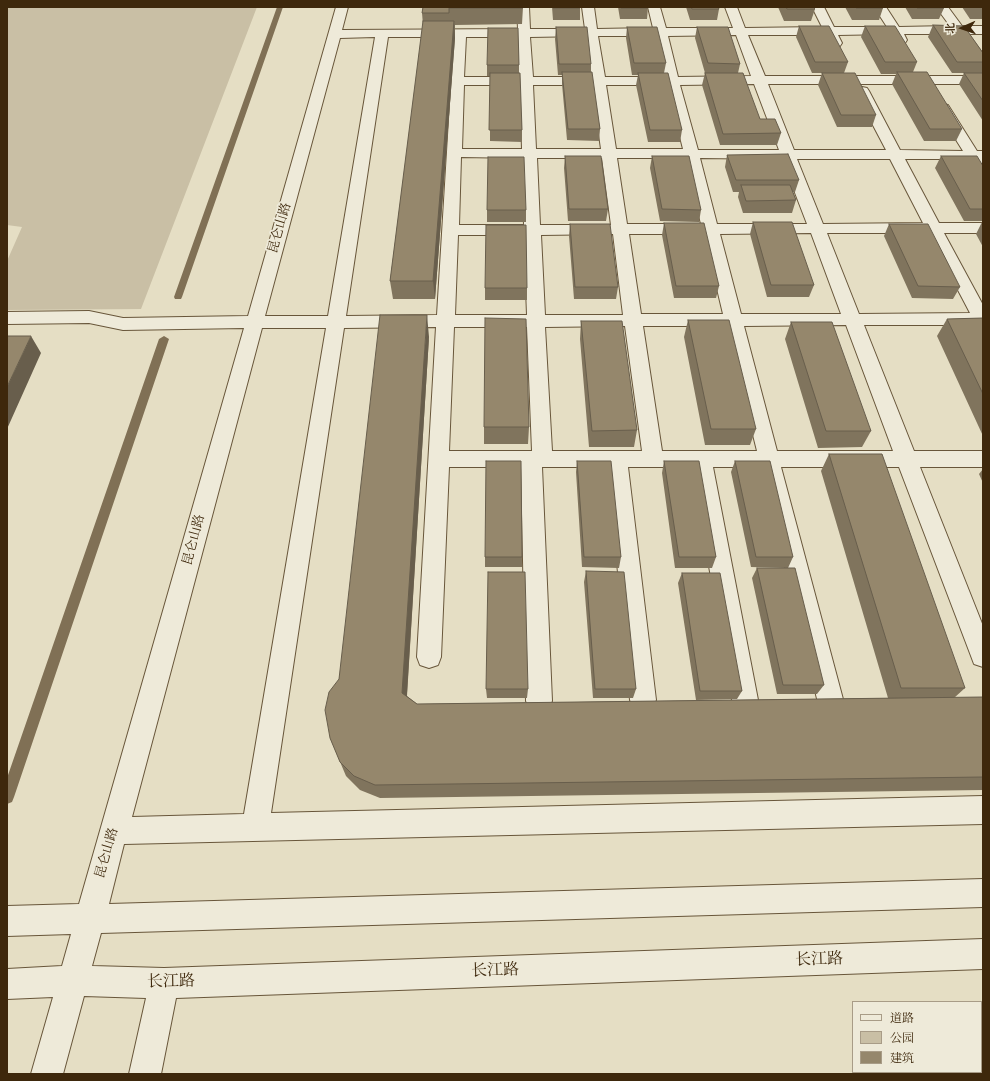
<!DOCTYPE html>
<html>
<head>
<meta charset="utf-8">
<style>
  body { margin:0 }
  #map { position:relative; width:990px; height:1081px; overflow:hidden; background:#e5dec4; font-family:"Gentium Book Plus","Noto Serif SC",serif }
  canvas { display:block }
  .frame { position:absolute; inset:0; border:8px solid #3e280c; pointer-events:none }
  .legend { position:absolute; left:852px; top:1001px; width:130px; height:72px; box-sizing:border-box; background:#eeead9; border:1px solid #a89c87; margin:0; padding:5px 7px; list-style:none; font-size:12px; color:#3e280c }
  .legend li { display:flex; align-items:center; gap:8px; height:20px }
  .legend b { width:20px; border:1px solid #a89c87 }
  .north { position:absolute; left:942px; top:8px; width:40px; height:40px; -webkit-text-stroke:3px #eeead9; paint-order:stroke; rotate:268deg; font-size:11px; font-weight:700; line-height:16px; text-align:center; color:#3e280c }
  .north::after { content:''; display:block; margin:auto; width:14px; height:18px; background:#3e280c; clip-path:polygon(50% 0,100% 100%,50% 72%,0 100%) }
</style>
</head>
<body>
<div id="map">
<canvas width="990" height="1081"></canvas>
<div class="frame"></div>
<ul class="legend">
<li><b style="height:5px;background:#eeead9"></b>道路</li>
<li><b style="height:11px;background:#c9bfa5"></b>公园</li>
<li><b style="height:11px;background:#95876c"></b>建筑</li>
</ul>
<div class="north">北</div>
</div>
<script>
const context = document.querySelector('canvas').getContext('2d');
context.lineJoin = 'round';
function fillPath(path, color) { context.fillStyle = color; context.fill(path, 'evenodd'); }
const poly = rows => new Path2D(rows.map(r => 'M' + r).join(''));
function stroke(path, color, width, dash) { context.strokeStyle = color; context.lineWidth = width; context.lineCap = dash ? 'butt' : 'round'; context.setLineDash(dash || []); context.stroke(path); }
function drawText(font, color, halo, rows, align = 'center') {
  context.font = font + ' "Gentium Book Plus","Noto Serif SC",serif'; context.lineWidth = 3.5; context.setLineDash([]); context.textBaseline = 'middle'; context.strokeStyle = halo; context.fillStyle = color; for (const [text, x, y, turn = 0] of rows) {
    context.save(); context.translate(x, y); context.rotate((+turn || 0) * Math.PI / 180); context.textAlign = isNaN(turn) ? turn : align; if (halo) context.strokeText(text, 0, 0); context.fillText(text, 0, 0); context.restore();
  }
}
fillPath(poly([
  [7,7,257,7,141,309,7,310,7,261,22,227,7,225]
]), '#c9bfa5');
fillPath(poly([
  [277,7,283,7,182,297,181,299,175,299,174,297,277,7],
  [164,336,169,339,14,797,12,802,7,804,7,778,159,339,164,336]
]), '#807055');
const minor = poly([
  [336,7,348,7,342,30,518,29,517,7,529,7,530,29,585,29,582,7,594,7,597,29,653,28,648,7,660,7,666,28,733,28,725,7,737,7,745,28,822,27,812,7,824,7,834,27,887,27,874,7,886,7,899,27,950,26,936,7,948,7,962,26,983,26,983,34,968,34,983,54,983,67,978,66,955,34,904,34,907,40,905,43,901,44,897,43,891,34,838,35,842,43,840,46,836,47,832,46,826,35,748,35,765,76,983,76,983,84,768,84,794,150,886,150,855,91,857,88,862,87,867,88,869,91,900,150,963,151,936,108,938,105,943,104,948,105,977,151,983,151,983,176,978,174,968,159,905,159,939,223,983,223,983,233,944,233,983,305,983,328,976,325,864,325,914,451,983,451,983,467,920,467,983,626,983,667,974,664,971,656,899,467,781,467,844,703,840,711,831,715,822,711,818,703,761,467,713,467,758,700,754,708,745,712,736,708,732,700,692,467,628,467,656,700,652,708,643,712,634,708,630,700,608,467,542,467,552,701,548,709,539,713,530,709,526,701,521,467,449,467,441,657,438,665,429,668,420,665,417,657,436,327,344,328,271,813,983,796,983,824,124,844,109,904,983,879,983,907,101,933,92,966,164,968,983,939,983,969,176,998,161,1074,129,1074,146,998,84,996,63,1074,31,1074,53,997,7,999,7,969,62,966,71,934,7,936,7,906,79,904,244,328,123,330,89,323,7,324,7,312,89,311,123,318,248,316,336,7],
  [736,35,751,76,678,77,668,36,736,35],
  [586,36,591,77,533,77,530,37,586,36],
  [598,36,655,36,665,77,605,77,598,36],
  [375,37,328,316,265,316,340,38,375,37],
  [388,37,454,37,437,315,346,316,388,37],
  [466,37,518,37,519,77,464,77,466,37],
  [754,84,779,150,698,150,680,85,754,84],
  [464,85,520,85,522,149,462,149,464,85],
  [533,85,592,85,601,149,536,149,533,85],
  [606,85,667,85,683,149,616,149,606,85],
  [461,157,522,158,524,225,459,225,461,157],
  [537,158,602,158,611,225,540,225,537,158],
  [617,158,685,158,701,224,627,224,617,158],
  [700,158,782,159,807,224,717,224,700,158],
  [797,159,890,159,923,223,823,224,797,159],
  [811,233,841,314,741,314,720,234,811,233],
  [827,233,928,233,970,313,859,314,827,233],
  [613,234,623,315,545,315,541,235,613,234],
  [629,234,704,234,723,314,641,314,629,234],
  [458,235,524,235,527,315,455,315,458,235],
  [846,325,893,451,777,451,744,326,846,325],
  [625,326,642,451,552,451,545,327,625,326],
  [643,326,726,326,757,451,662,451,643,326],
  [454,327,527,327,532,451,449,451,454,327],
  [262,328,326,328,244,814,132,817,262,328]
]);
stroke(minor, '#68563a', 2);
fillPath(minor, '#eeead9');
fillPath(poly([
  [423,7,523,7,522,24,455,25,455,38,435,299,393,299,390,281,423,25,422,13],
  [552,7,580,7,580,20,553,20],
  [618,7,648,7,647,19,620,19],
  [686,7,718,7,719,9,717,20,690,20],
  [778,7,813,7,815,9,811,21,784,21],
  [845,7,882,7,883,8,879,20,852,20],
  [905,7,943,7,944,8,939,19,912,19],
  [962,7,983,7,983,19,970,19],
  [933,25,983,53,983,121,959,84,964,73,952,73,928,37],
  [799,26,848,62,844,73,876,115,872,127,837,127,818,85,822,73,812,73,796,37],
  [865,26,917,62,913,72,962,129,956,141,924,141,892,84,896,74,881,74,861,37],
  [556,27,591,64,591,72,600,129,599,141,567,140,562,84,562,75,558,75,555,39],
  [627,27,666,63,664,73,682,130,680,142,648,142,636,85,638,75,632,75,626,38],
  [697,27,740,64,738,73,760,119,781,133,777,145,720,145,702,85,705,73,695,38],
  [487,65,519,65,519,73,522,130,522,142,490,141,490,76,487,76],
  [727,155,799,180,795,192,793,192,796,200,792,213,743,213,738,197,739,192,733,192,725,167],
  [565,156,608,209,606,221,568,221,564,168],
  [652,156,701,210,699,222,660,221,650,168],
  [941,156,983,166,983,221,964,221,935,168],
  [487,210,526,210,526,222,487,222],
  [753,222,814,285,809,297,767,297,750,234],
  [982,222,983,222,983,247,976,234],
  [664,223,719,286,716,298,674,298,662,235],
  [570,224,618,287,616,299,574,299,569,236],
  [889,224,960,287,953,299,912,298,884,236],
  [485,288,527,288,527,300,485,300],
  [983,318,983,436,937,336,947,319],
  [688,320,756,429,750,445,705,445,684,337],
  [581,321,637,430,634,447,589,447,580,339],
  [791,322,871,431,862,447,818,448,785,339],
  [429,337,407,696,417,704,888,698,821,471,829,454,965,688,954,698,983,697,983,790,380,798,360,790,346,776,330,738,339,679],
  [484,427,529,427,528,444,484,444],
  [577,461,621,557,619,568,582,567,576,472],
  [664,461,716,557,712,568,675,568,662,473],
  [735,461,793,557,788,568,751,567,731,472],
  [983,469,983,483,979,474],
  [485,557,522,557,522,567,485,567],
  [757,568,824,685,817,694,777,694,752,578],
  [586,571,636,689,633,698,593,698,584,582],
  [682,573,742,691,737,699,696,700,678,583],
  [486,689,528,689,527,698,487,698]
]), '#80745d');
fillPath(poly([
  [454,21,455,38,435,299,433,281],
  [427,315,429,337,406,709,402,693],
  [31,336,41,353,7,429,7,387]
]), '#685e4c');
const building = poly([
  [423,7,449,7,449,13,422,13,423,7],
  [449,7,523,7,523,8,449,8,449,7],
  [553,7,580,7,580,8,553,8,553,7],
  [621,7,648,7,648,8,621,8,621,7],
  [691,7,718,7,719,9,692,9,691,7],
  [786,7,813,7,815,9,787,9,786,7],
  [855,7,882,7,883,8,856,8,855,7],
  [916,7,943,7,944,8,917,8,916,7],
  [423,21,454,21,433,281,390,281,423,21],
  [933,25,964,26,983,53,983,62,957,62,933,25],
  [799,26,829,26,848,62,815,62,799,26],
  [865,26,895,26,917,62,885,62,865,26],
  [556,27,587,27,591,64,559,64,556,27],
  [627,27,657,27,666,63,634,63,627,27],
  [697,27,728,27,740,64,708,63,697,27],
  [488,28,518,28,519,65,487,65,488,28],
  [562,72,592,72,600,129,568,129,562,72],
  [897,72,927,72,962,129,930,129,897,72],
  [490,73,520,73,522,130,489,130,490,73],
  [638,73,668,73,682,130,650,130,638,73],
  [705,73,743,73,760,119,775,119,781,133,723,134,705,73],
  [822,73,855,73,876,115,841,115,822,73],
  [964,73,983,73,983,101,964,73],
  [788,154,799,180,736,180,727,155,788,154],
  [565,156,601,156,608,209,569,209,565,156],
  [652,156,689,156,701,210,662,209,652,156],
  [941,156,977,156,983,166,983,209,970,209,941,156],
  [488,157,524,157,526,210,487,210,488,157],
  [741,185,790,185,796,200,746,201,741,185],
  [753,222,792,222,814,285,771,285,753,222],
  [664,223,704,223,719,286,676,286,664,223],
  [570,224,610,224,618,287,575,287,570,224],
  [889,224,928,224,960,287,918,286,889,224],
  [486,225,526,225,527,288,485,288,486,225],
  [380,315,427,315,402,693,417,704,983,697,983,777,375,785,354,776,340,762,330,738,325,710,329,692,339,679,380,315],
  [485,318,526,319,529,427,484,427,485,318],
  [983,318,983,394,947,319,983,318],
  [688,320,729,320,756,429,711,429,688,320],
  [581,321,622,321,637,430,592,431,581,321],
  [791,322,832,322,871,431,826,431,791,322],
  [7,336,31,336,7,387,7,336],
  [829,454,882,454,965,688,901,688,829,454],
  [486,461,521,461,522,557,485,557,486,461],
  [577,461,611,461,621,557,584,557,577,461],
  [664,461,699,461,716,557,679,557,664,461],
  [735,461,770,461,793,557,756,557,735,461],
  [757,568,795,568,824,685,783,685,757,568],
  [586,571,624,572,636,689,595,689,586,571],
  [488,572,525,572,528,689,486,689,488,572],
  [682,573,720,573,742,691,700,691,682,573]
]);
fillPath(building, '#95876c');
stroke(building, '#685e4c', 1);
drawText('13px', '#3e280c', '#eeead9', [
  ["昆仑山路",280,228,-74],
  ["昆仑山路",194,540,-75],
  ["昆仑山路",107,853,-74]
]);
drawText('16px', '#3e280c', '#eeead9', [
  ["长江路",819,960,-2],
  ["长江路",495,971,-2],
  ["长江路",171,982,-1]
]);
</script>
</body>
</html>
